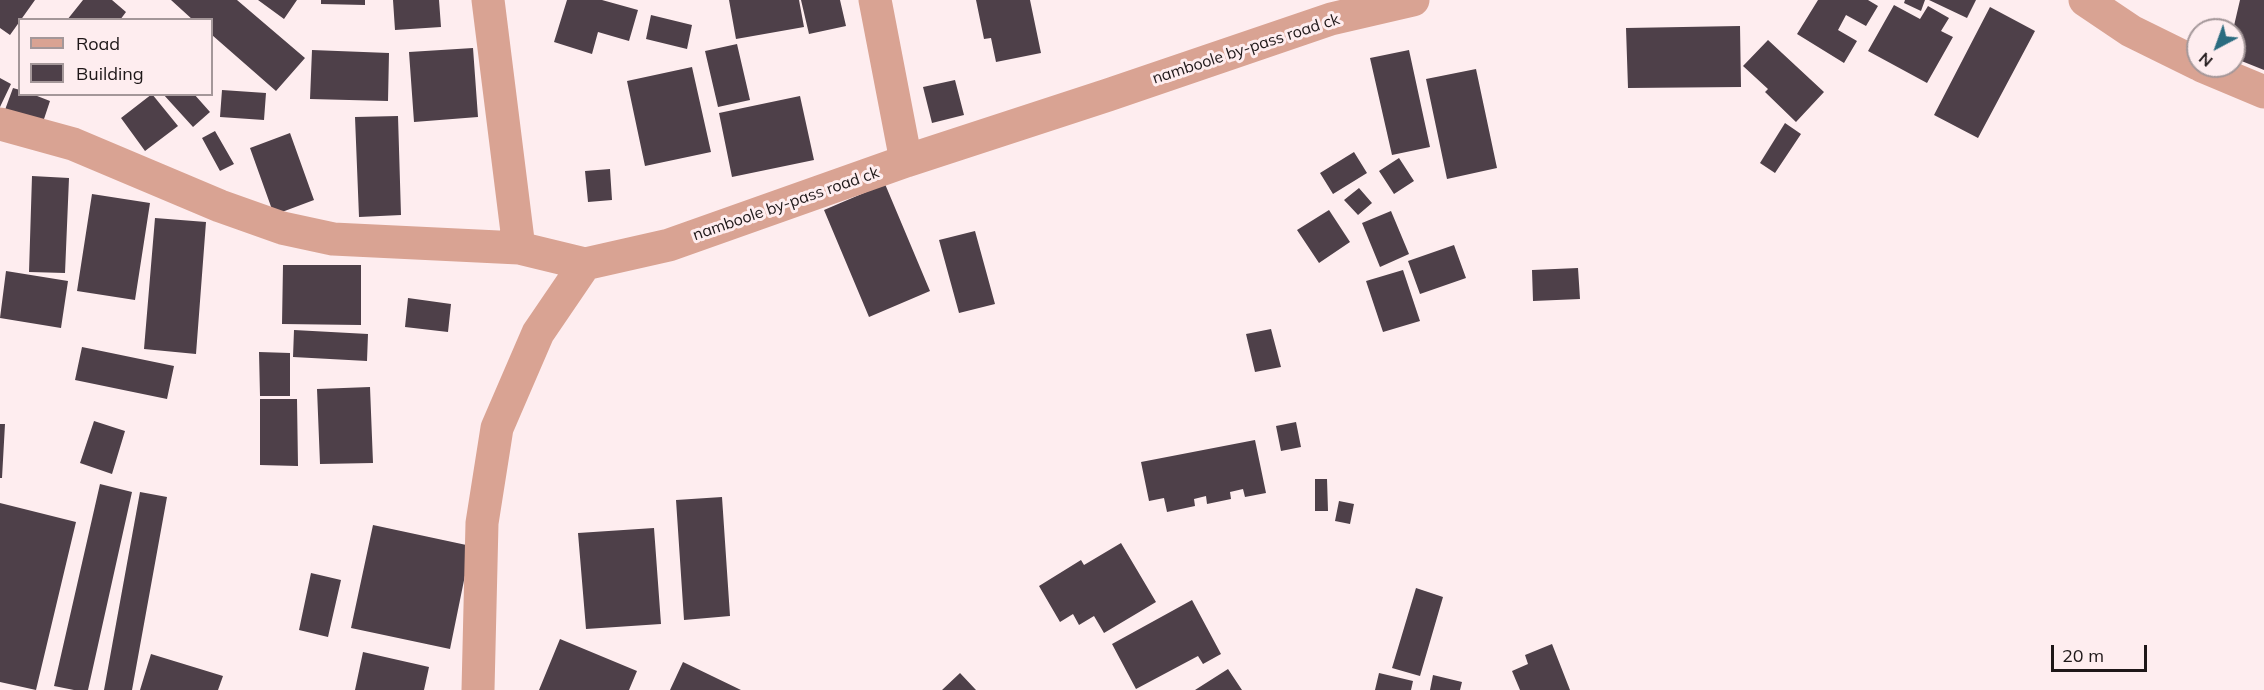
<!DOCTYPE html>
<html>
<head>
<meta charset="utf-8">
<style>
  body { margin:0 }
  #map { position:relative; width:2264px; height:690px; overflow:hidden; background:#feedef; font-family:Mulish,sans-serif }
  canvas { display:block }
  .legend { position:absolute; left:18px; top:18px; width:195px; height:78px; box-sizing:border-box; background:#feedef; border:2px solid #a49799; margin:0; padding:8px 10px; list-style:none; font-size:18px; color:#1e1718 }
  .legend li { display:flex; align-items:center; gap:12px; height:30px }
  .legend b { width:30px; border:2px solid #a49799 }
  .north { position:absolute; left:2186px; top:18px; width:60px; height:60px; box-sizing:border-box; background:#feedef; border:2px solid #a49799; border-radius:50%; rotate:221deg; font-size:16px; font-weight:700; line-height:24px; text-align:center; color:#1e1718 }
  .north::after { content:''; display:block; margin:auto; width:21px; height:27px; background:#2b6c80; clip-path:polygon(50% 0,100% 100%,50% 72%,0 100%) }
  .scale { position:absolute; left:2051px; top:645px; width:96px; height:27px; box-sizing:border-box; border:3px solid #1e1718; border-top:0; padding-left:8px; font-size:18px; line-height:21px; white-space:nowrap; color:#1e1718; -webkit-text-stroke:4px #feedef; paint-order:stroke }
</style>
</head>
<body>
<div id="map">
<canvas width="2264" height="690"></canvas>
<ul class="legend">
<li><b style="height:8px;background:#d9a393"></b>Road</li>
<li><b style="height:16px;background:#4e4049"></b>Building</li>
</ul>
<div class="north">N</div>
<div class="scale">20 m</div>
</div>
<script>
const context = document.querySelector('canvas').getContext('2d');
context.lineJoin = 'round';
function fillPath(path, color) { context.fillStyle = color; context.fill(path, 'evenodd'); }
const poly = rows => new Path2D(rows.map(r => 'M' + r).join(''));
function stroke(path, color, width, dash) { context.strokeStyle = color; context.lineWidth = width; context.lineCap = dash ? 'butt' : 'round'; context.setLineDash(dash || []); context.stroke(path); }
function drawText(font, color, halo, rows, align = 'center') {
  context.font = font + ' Mulish,sans-serif'; context.lineWidth = 6; context.setLineDash([]); context.textBaseline = 'middle'; context.strokeStyle = halo; context.fillStyle = color; for (const [text, x, y, turn = 0] of rows) {
    context.save(); context.translate(x, y); context.rotate((+turn || 0) * Math.PI / 180); context.textAlign = isNaN(turn) ? turn : align; if (halo) context.strokeText(text, 0, 0); context.fillText(text, 0, 0); context.restore();
  }
}
fillPath(poly([
  [0,0,35,0,10,35,0,28],
  [83,0,112,0,126,12,120,20,67,20],
  [171,0,237,0,305,58,276,91,212,35,212,20,193,20],
  [258,0,297,0,284,19],
  [321,0,365,0,365,5,321,4],
  [393,0,439,0,441,27,395,30],
  [567,0,602,0,638,10,629,41,598,32,592,54,554,42],
  [729,0,799,0,804,27,736,39],
  [801,0,840,0,846,26,809,34],
  [976,0,1030,0,1041,53,996,62,991,38,984,39],
  [1818,0,1868,0,1878,6,1866,26,1846,15,1838,30,1857,41,1844,63,1797,34],
  [1905,0,1925,0,1921,11,1904,3],
  [1929,0,1976,0,1967,18],
  [2240,0,2264,0,2264,70,2234,58,2233,30],
  [1894,5,1920,19,1928,6,1949,18,1941,31,1953,37,1927,83,1868,51],
  [1990,7,2035,31,1978,138,1934,115],
  [651,15,692,25,687,49,646,39],
  [1740,26,1741,87,1628,88,1626,28],
  [1768,40,1824,92,1796,122,1765,92,1768,89,1743,66],
  [737,44,750,100,718,107,705,51],
  [473,48,478,117,414,122,409,52],
  [312,50,389,53,388,101,310,99],
  [1409,50,1430,147,1392,155,1370,58],
  [692,67,711,152,645,166,627,81],
  [1476,69,1497,168,1447,179,1426,79],
  [0,78,11,84,0,107],
  [955,80,964,115,932,123,923,87],
  [13,88,20,90,20,94,32,94,50,101,40,131,2,118],
  [222,90,266,93,264,120,220,117],
  [152,94,178,126,145,151,121,118],
  [163,94,194,94,210,112,193,127],
  [800,96,814,160,732,177,719,113],
  [398,116,401,215,359,217,355,117],
  [1785,123,1801,134,1775,173,1760,163],
  [215,131,234,164,220,171,202,138],
  [290,133,314,200,274,215,250,148],
  [1354,152,1367,173,1333,194,1320,173],
  [1399,158,1414,181,1394,194,1379,171],
  [610,169,612,200,588,202,585,171],
  [32,176,69,178,65,273,29,272],
  [885,184,930,291,869,317,824,210],
  [1359,188,1372,203,1358,215,1344,200],
  [92,194,150,203,135,300,77,291],
  [1329,210,1350,242,1319,263,1297,230],
  [1391,211,1409,254,1380,267,1362,223],
  [155,218,206,222,196,354,144,349],
  [975,231,995,304,959,313,939,240],
  [1454,245,1466,278,1420,294,1408,261],
  [283,265,361,265,361,325,282,324],
  [1578,268,1580,299,1533,301,1532,270],
  [1403,270,1420,321,1383,332,1366,281],
  [6,271,68,281,61,328,0,318],
  [408,298,451,304,448,332,405,327],
  [1271,329,1281,367,1255,372,1246,334],
  [294,330,368,334,367,361,293,357],
  [82,347,174,366,167,399,75,380],
  [259,352,290,353,290,396,260,396],
  [370,387,373,463,320,464,317,389],
  [260,399,297,399,298,466,260,465],
  [94,421,125,431,112,474,80,463],
  [1296,422,1301,447,1281,451,1276,426],
  [0,424,5,424,2,478,0,478],
  [1255,440,1266,493,1245,497,1243,489,1230,492,1231,499,1207,504,1206,496,1194,499,1195,506,1167,512,1164,498,1149,501,1141,462],
  [1315,479,1327,479,1328,511,1315,511],
  [100,484,132,492,88,690,74,690,54,686],
  [140,492,167,497,132,690,104,690],
  [722,497,730,616,684,620,676,500],
  [1339,501,1354,504,1350,524,1335,521],
  [0,503,76,522,36,690,0,682],
  [373,525,471,546,450,649,351,628],
  [654,528,661,624,586,629,578,533],
  [1121,543,1156,602,1104,633,1094,616,1079,625,1073,614,1060,622,1039,586,1081,560,1084,565],
  [311,573,341,580,328,637,299,630],
  [1416,588,1443,597,1420,676,1392,668],
  [1192,600,1221,654,1203,664,1198,656,1136,689,1112,644],
  [560,639,637,671,629,690,539,690],
  [1552,644,1570,690,1520,690,1512,671,1528,664,1525,655],
  [363,652,429,667,424,690,355,690],
  [151,654,223,676,218,690,140,690],
  [683,662,741,690,670,690],
  [1228,669,1242,690,1195,690],
  [960,673,976,690,942,690],
  [1379,673,1413,681,1411,690,1375,690],
  [1433,675,1462,682,1460,690,1430,690]
]), '#4e4049');
stroke(poly([
  [488,0,519,248],
  [875,0,906,161],
  [2085,0,2131,31,2198,64],
  [2202,66,2264,92],
  [0,124,73,144,220,206,282,228,333,239,519,248,585,264],
  [478,690,482,523,497,428,538,333,585,264,669,245,906,161,1108,95,1331,19,1413,0]
]), '#d9a393', 33);
drawText('16px', '#1e1718', '#feedef', [
  ["namboole by-pass road ck",1246,49,-18],
  ["namboole by-pass road ck",786,204,-19]
]);
</script>
</body>
</html>
